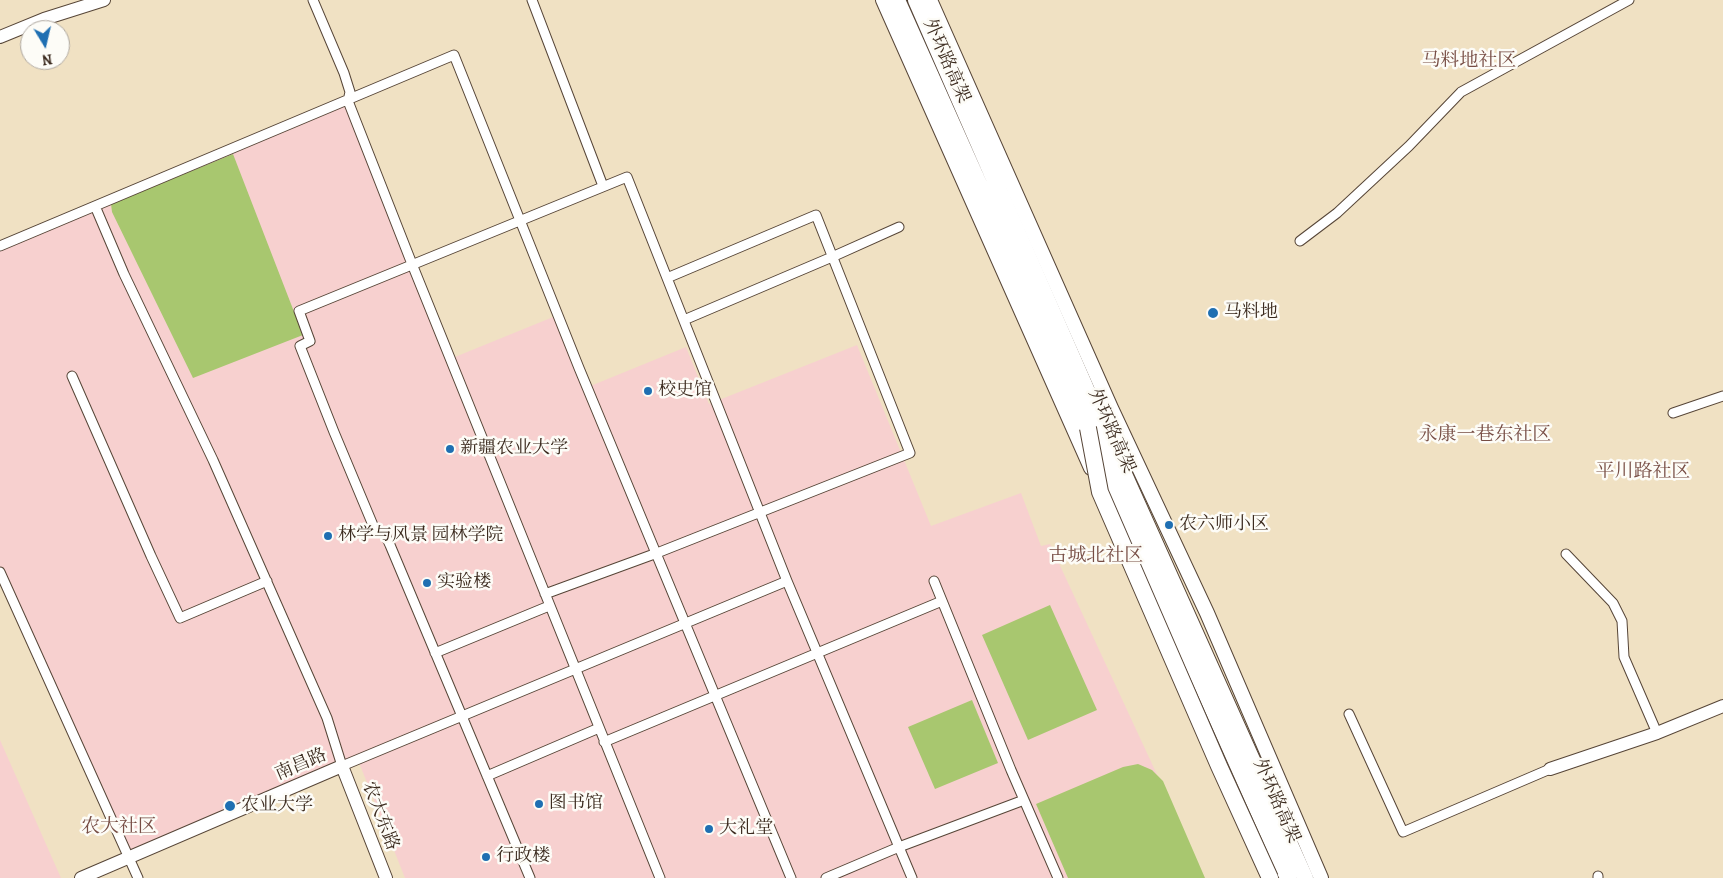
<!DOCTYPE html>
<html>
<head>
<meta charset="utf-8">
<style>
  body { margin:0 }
  #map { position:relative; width:1723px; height:878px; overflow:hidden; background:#f0e1c3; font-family:Alegreya,serif }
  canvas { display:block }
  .north { position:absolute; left:20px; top:20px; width:50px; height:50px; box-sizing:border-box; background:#fdfcf7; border:1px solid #afa8a0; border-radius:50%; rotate:171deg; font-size:14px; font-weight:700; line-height:20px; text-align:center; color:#3b2a1e }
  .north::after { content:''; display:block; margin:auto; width:18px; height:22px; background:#1f6fb2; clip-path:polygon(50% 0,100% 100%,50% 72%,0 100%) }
</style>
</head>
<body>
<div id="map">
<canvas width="1723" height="878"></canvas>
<div class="north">N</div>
</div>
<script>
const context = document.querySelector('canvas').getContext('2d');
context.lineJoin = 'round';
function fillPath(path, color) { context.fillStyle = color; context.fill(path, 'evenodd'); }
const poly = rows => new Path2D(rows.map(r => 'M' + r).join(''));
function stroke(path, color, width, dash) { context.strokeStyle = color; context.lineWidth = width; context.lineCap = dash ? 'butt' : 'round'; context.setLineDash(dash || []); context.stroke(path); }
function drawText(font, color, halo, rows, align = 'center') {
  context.font = font + ' Alegreya,"Noto Serif SC",serif'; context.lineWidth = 5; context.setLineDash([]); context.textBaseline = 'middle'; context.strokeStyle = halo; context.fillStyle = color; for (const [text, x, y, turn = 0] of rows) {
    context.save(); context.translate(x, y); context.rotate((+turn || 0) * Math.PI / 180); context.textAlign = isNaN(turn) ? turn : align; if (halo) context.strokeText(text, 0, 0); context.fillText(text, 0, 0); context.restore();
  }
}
fillPath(poly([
  [348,101,450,359,558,315,588,387,686,347,709,404,857,345,931,526,1021,493,1041,546,1050,544,1205,878,405,878,358,760,129,858,0,577,0,247],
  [0,740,61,878,0,878]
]), '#f7d0cf');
fillPath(poly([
  [233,154,303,335,193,378,112,212,111,204],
  [1050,605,1097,710,1028,740,982,635],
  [972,700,998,763,935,789,908,727],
  [1138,764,1152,770,1163,781,1205,878,1068,878,1036,804,1123,767]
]), '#a8c76f');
const street = poly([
  [313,0,344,73,350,92,348,101,412,264,660,878],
  [532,0,603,186],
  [95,206,124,274,213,460,327,718,342,766,787,581],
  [1300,241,1337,213,1409,146,1461,92,1629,0],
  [0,246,454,55,579,368,791,878],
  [684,320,832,257,899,227],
  [72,376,151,556,180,618,267,581],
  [1673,413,1723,396],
  [1566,554,1613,603,1622,621,1624,657,1657,733],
  [0,572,138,878],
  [934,581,1011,770,1058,878],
  [545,594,657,553,910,453,816,215,667,278],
  [435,653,549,606],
  [1349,714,1403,832,1550,769],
  [604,742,942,601],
  [487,776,599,728],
  [1598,876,1598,878],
  [530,878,390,545,384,532,375,530,334,432,300,346,310,341,299,311,627,177,787,581,912,878],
  [826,878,899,847,1024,800]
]);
const secondary = poly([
  [0,37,44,19,104,0],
  [1550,769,1657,733,1723,706],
  [81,878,342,766,386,878]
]);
const primary = poly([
  [883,0,1091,468],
  [930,0,1111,408,1207,613,1321,878]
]);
const highway = poly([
  [897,0,1288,878],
  [916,0,1097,414,1305,878]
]);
stroke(street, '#564537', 11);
stroke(secondary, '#564537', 14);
stroke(primary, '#564537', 16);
stroke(highway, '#564537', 18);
stroke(street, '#fff', 9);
stroke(secondary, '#fff', 12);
stroke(primary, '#fff', 14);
stroke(highway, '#fff', 16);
const highwayBridge = poly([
  [1088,428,1100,492,1219,766,1270,878]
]);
stroke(highwayBridge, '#564537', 18, []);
stroke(highwayBridge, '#fff', 16);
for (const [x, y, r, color] of [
  [1213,313,6,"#1f6fb2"],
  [648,391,5,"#1f6fb2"],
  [450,449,5,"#1f6fb2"],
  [1169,525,5,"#1f6fb2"],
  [328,536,5,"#1f6fb2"],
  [427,583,5,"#1f6fb2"],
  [539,804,5,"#1f6fb2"],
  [230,806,6,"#1f6fb2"],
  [709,829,5,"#1f6fb2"],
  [486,857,5,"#1f6fb2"]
]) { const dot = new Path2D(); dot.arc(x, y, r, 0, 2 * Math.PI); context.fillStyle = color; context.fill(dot); stroke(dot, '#fdfcf7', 2); }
drawText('18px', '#3b2a1e', '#fdfcf7', [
  ["外环路高架",946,61,66],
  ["外环路高架",1111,431,66],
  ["南昌路",301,765,-23],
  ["外环路高架",1276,801,66],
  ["农大东路",380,816,69]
]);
drawText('18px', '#3b2a1e', '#fdfcf7', [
  ["马料地",1224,313],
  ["校史馆",658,391],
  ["新疆农业大学",460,449],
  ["农六师小区",1179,525],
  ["林学与风景 园林学院",338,536],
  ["实验楼",437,583],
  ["图书馆",549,804],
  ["农业大学",241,806],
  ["大礼堂",719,829],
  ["行政楼",496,857]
], 'left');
drawText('19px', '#774d44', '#fdfcf7', [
  ["马料地社区",1469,61],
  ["永康一巷东社区",1485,435],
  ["平川路社区",1643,472],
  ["古城北社区",1096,556],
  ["农大社区",119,827]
]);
</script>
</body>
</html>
